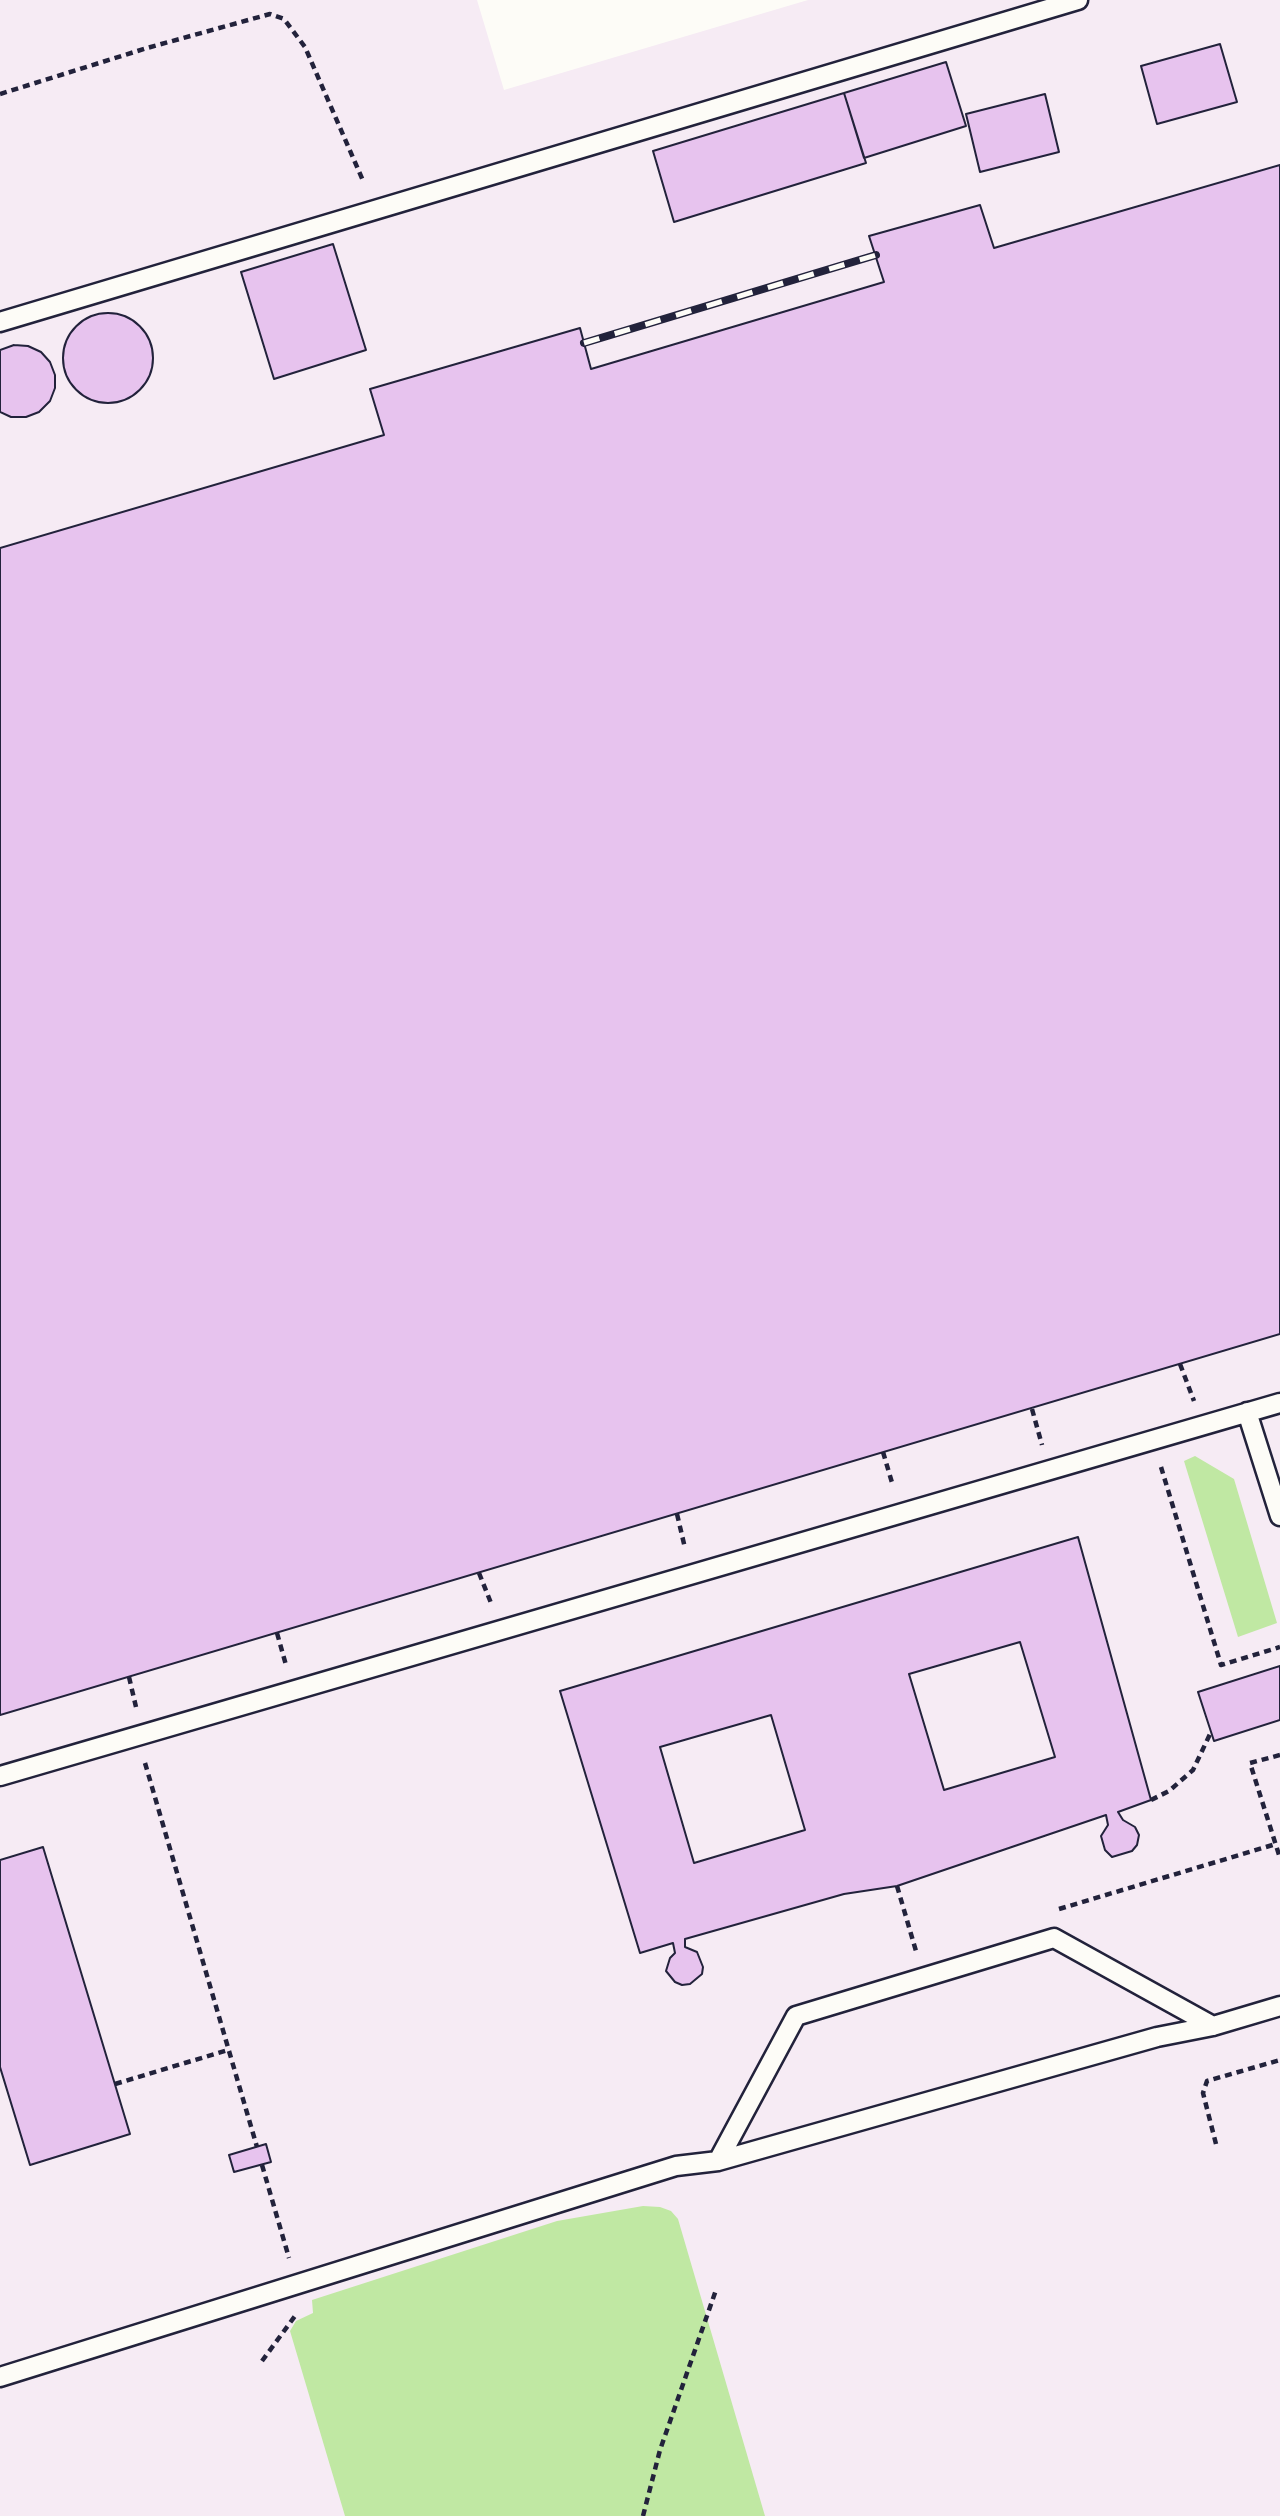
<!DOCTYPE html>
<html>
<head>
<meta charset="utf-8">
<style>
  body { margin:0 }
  canvas { display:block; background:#fdfcf7 }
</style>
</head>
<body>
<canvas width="1280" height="2516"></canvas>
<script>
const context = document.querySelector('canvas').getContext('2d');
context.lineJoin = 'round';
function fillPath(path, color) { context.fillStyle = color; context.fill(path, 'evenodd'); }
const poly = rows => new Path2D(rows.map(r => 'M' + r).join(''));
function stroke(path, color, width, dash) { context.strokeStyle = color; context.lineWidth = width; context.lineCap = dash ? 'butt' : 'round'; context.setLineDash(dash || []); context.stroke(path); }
fillPath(poly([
  [0,0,477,0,504,90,808,0,1280,0,1280,2516,0,2516]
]), '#f6ebf4');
fillPath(poly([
  [1195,1456,1234,1479,1277,1623,1238,1637,1184,1461],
  [643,2206,660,2207,671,2211,678,2219,765,2516,345,2516,290,2331,296,2321,313,2313,312,2300,557,2221]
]), '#c0e8a3');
const building = poly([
  [1220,44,1237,102,1157,124,1141,66,1220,44],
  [946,62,966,126,864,158,844,93,946,62],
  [844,93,866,163,674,222,653,151,844,93],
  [1045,94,1059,152,980,172,966,114,1045,94],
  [1280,165,1280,1334,0,1715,0,548,384,435,370,389,580,328,591,369,884,282,869,236,980,205,994,248,1280,165],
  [333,244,366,350,274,379,241,272,333,244],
  '63 358a45 45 0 1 1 90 0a45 45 0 1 1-90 0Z',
  [14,345,28,346,41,352,50,362,55,375,55,388,50,401,39,412,26,417,11,417,0,412,0,350,14,345],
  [1078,1537,1151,1800,1118,1812,1123,1820,1135,1827,1139,1835,1137,1845,1132,1851,1112,1857,1105,1850,1101,1836,1108,1825,1106,1815,897,1886,844,1894,685,1939,685,1947,697,1952,703,1967,702,1974,690,1984,682,1985,675,1982,666,1971,670,1958,675,1953,673,1943,640,1953,560,1691,1078,1537],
  [1020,1642,1055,1757,944,1790,909,1674,1020,1642],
  [771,1715,805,1830,694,1863,660,1747,771,1715],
  [1280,1666,1280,1720,1214,1741,1198,1692,1280,1666],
  [43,1847,130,2134,30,2165,0,2067,0,1860,43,1847],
  [266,2144,271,2162,234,2172,229,2155,266,2144]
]);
fillPath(building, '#e7c3ee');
stroke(building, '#22223b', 2);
const lane = poly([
  [0,322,1078,0],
  [1247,1412,1280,1516],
  [0,1776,1280,1403],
  [718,2161,796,2016,1054,1938,1213,2026],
  [0,2377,676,2166,718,2161,1157,2037,1213,2026,1280,2006]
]);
stroke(lane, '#22223b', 23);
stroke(poly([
  [0,94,147,48,270,14,284,19,305,47,364,183],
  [1180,1364,1194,1401],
  [1032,1409,1042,1445],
  [883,1452,893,1486],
  [1161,1467,1221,1665,1280,1647],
  [677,1514,685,1548],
  [479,1573,491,1603],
  [277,1633,286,1665],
  [129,1677,136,1707],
  [1280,1755,1250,1763,1280,1858],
  [145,1763,257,2147],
  [1151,1800,1169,1791,1193,1770,1211,1732],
  [897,1886,916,1951],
  [1059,1909,1276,1844],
  [115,2084,228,2050],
  [1216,2144,1203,2093,1207,2081,1280,2060],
  [262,2165,289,2258],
  [262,2361,295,2316],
  [643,2516,660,2450,716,2290]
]), '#22223b', 4.5, [7, 5]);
stroke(lane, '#fdfcf7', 18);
const rail = poly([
  [584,343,876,255]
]);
stroke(rail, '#22223b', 8);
stroke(rail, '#fdfcf7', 5, [16]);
</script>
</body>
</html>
